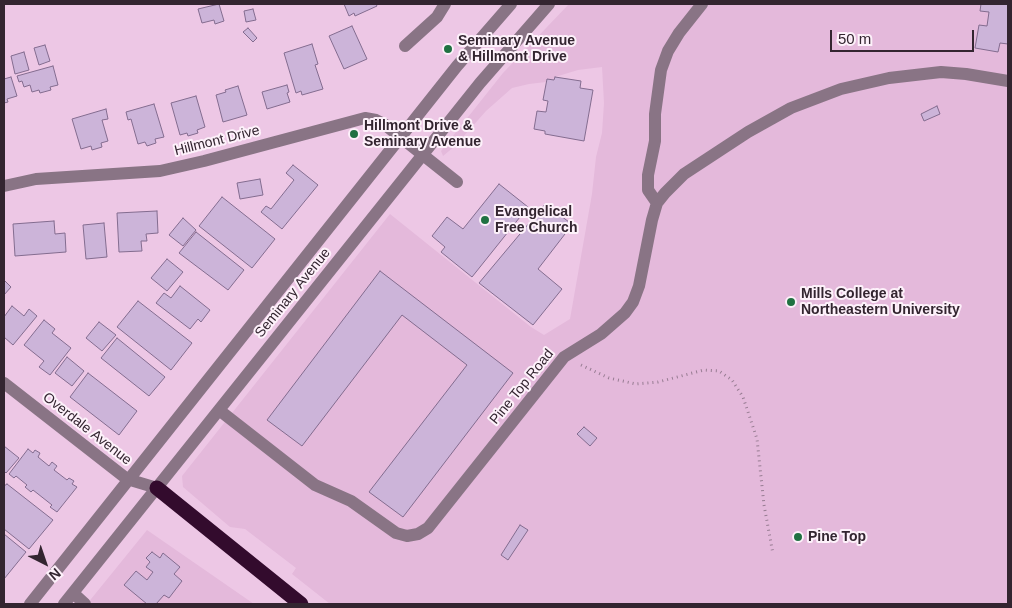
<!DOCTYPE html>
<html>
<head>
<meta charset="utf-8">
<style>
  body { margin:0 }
  #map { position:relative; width:1012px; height:608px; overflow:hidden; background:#edc7e5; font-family:Helvetica,sans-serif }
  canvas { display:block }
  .frame { position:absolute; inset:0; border:5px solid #332530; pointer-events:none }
  .north { position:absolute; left:20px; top:538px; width:50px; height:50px; -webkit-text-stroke:4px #fdf1fa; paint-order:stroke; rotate:139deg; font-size:14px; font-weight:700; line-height:20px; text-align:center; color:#332530 }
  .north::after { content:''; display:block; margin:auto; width:18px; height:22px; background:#332530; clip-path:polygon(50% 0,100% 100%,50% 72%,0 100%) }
  .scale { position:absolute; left:830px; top:30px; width:144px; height:22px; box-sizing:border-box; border:2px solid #332530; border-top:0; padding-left:6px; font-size:15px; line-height:18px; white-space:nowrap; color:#332530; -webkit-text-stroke:4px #fdf1fa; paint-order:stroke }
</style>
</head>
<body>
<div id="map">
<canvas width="1012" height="608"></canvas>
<div class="frame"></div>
<div class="north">N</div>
<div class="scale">50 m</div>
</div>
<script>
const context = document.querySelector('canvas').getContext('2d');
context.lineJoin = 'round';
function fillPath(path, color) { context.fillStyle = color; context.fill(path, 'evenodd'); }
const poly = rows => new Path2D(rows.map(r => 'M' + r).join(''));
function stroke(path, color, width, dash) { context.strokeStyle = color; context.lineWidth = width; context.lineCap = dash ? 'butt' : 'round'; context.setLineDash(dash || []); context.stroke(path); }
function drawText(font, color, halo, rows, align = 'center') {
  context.font = font + ' Helvetica,sans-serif'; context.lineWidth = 4; context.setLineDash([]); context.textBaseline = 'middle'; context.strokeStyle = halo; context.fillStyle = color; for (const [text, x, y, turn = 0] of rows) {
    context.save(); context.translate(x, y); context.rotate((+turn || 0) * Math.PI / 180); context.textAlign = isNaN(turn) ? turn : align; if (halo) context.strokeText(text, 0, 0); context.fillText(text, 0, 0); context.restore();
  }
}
fillPath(poly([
  [569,4,1008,4,1008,604,330,604,292,574,296,568,245,529,230,527,183,487,182,476,390,214,531,327,544,335,570,319,592,194,596,157,602,133,604,103,602,67,578,70,555,77,554,80,547,79,546,82,529,84,512,88,486,111,455,146,443,156,441,151,503,73],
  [147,530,254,604,87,604]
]), '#e4b9db');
const building = poly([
  [219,4,224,21,215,24,214,20,202,23,198,9,219,4],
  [344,4,376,4,377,6,355,16,354,13,349,16,344,4],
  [981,4,1008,4,1008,44,1000,43,998,52,975,48,979,25,987,26,989,12,980,11,981,4],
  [253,9,256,20,246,22,244,11,253,9],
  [352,26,367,59,344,69,329,36,352,26],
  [248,28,257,38,253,42,243,32,248,28],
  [312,44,318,64,315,65,323,89,302,95,301,91,296,93,284,53,312,44],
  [45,45,50,61,39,65,34,48,45,45],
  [24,52,29,70,15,74,11,56,24,52],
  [53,66,58,85,50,87,51,90,40,93,39,90,32,92,30,85,24,87,22,81,19,82,17,76,53,66],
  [11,77,17,96,7,99,8,102,4,103,4,79,11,77],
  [555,77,581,81,580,88,593,90,584,141,545,134,545,131,534,129,537,111,546,112,548,101,543,100,547,79,554,80,555,77],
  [287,85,289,92,287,93,290,102,267,109,262,92,287,85],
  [238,86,247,115,223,122,216,95,226,92,225,90,238,86],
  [196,96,205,127,197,130,198,133,188,136,187,133,180,135,171,103,196,96],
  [154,104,164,137,155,139,156,143,147,146,145,142,138,144,131,119,128,120,126,112,154,104],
  [937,106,940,114,924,121,921,114,937,106],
  [106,109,108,119,102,120,108,141,101,143,102,147,92,150,91,146,81,149,72,119,106,109],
  [293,165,318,185,282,229,261,212,266,206,271,209,294,180,286,173,293,165],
  [260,179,263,195,240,199,237,183,260,179],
  [499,184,528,207,472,277,441,252,445,247,432,236,447,217,463,229,499,184],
  [222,197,275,239,252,268,199,226,222,197],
  [545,204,569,222,562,231,565,234,538,269,562,289,533,325,479,283,545,204],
  [157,211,158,233,146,234,147,241,141,241,142,251,119,252,117,213,157,211],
  [183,218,196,230,183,246,169,235,183,218],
  [54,221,55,234,65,233,66,252,15,256,13,224,54,221],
  [104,223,107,257,86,259,83,225,104,223],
  [196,232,244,270,228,290,179,253,196,232],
  [167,259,183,272,167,291,151,278,167,259],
  [380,271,513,373,403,517,369,492,467,365,402,315,302,446,267,420,380,271],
  [4,280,11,287,4,295,4,280],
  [180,286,210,310,201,322,198,319,190,329,156,303,164,293,171,298,180,286],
  [138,301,192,343,171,370,117,327,138,301],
  [12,306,24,316,29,309,37,316,13,345,4,337,4,317,12,306],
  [44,320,55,329,52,333,71,348,50,375,39,367,44,361,24,345,44,320],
  [99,322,116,335,102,351,86,338,99,322],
  [117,338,165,377,149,396,101,358,117,338],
  [67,357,84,371,72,386,55,373,67,357],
  [88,373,137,411,119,435,70,397,88,373],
  [584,427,597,438,590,446,577,434,584,427],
  [4,446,19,458,6,473,4,471,4,446],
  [28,449,33,453,35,450,40,453,38,457,49,466,52,462,57,466,54,470,67,480,69,478,74,481,72,484,77,487,57,512,50,507,52,505,33,490,31,492,25,487,27,485,16,476,14,478,9,474,28,449],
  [7,484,53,520,29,549,4,529,4,486,7,484],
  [520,525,528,530,508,560,501,555,520,525],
  [4,534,26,552,4,579,4,534],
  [152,552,160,558,163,553,180,567,174,574,182,581,169,598,164,595,156,604,147,604,124,585,136,571,147,580,153,572,146,567,150,562,146,558,152,552]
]);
fillPath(building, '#ccb4d9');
stroke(building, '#836c8f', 1);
stroke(poly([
  [581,365,609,378,636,384,658,382,704,370,719,371,732,380,743,397,757,439,764,505,773,554]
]), '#977c92', 3, [1, 4]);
stroke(poly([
  [405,46,437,17,445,4],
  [4,186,36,179,160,171,204,161,365,118,376,120,384,124,457,182],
  [657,203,648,190,648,175,655,141,655,114,661,70,668,51,679,33,702,4],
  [4,383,127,479,157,488],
  [219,410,315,485,351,501,396,533,407,536,418,534,428,528,564,357,601,334,625,313,633,302,639,286,652,220,657,203,665,193,684,174,748,132,791,108,841,89,889,78,941,72,966,74,1008,81],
  [73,593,85,604],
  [30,604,457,66,511,4],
  [64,604,480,83,549,4]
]), '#897485', 12);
stroke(poly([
  [157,488,301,604]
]), '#330b2d', 15);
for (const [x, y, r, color] of [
  [448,49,5,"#207142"],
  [354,134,5,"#207142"],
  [485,220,5,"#207142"],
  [791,302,5,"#207142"],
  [798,537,5,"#207142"]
]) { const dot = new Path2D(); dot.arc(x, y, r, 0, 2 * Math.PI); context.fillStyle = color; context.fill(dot); stroke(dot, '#fdf1fa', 2); }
drawText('bold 14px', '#332530', '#fdf1fa', [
  ["Seminary Avenue",458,41],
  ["& Hillmont Drive",458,57],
  ["Hillmont Drive &",364,126],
  ["Seminary Avenue",364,142],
  ["Evangelical",495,212],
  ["Free Church",495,228],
  ["Mills College at",801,294],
  ["Northeastern University",801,310],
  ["Pine Top",808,537]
], 'left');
drawText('14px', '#332530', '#fdf1fa', [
  ["Hillmont Drive",217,141,-14],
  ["Seminary Avenue",293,293,-51],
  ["Pine Top Road",522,387,-51],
  ["Overdale Avenue",87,429,38]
]);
</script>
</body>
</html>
